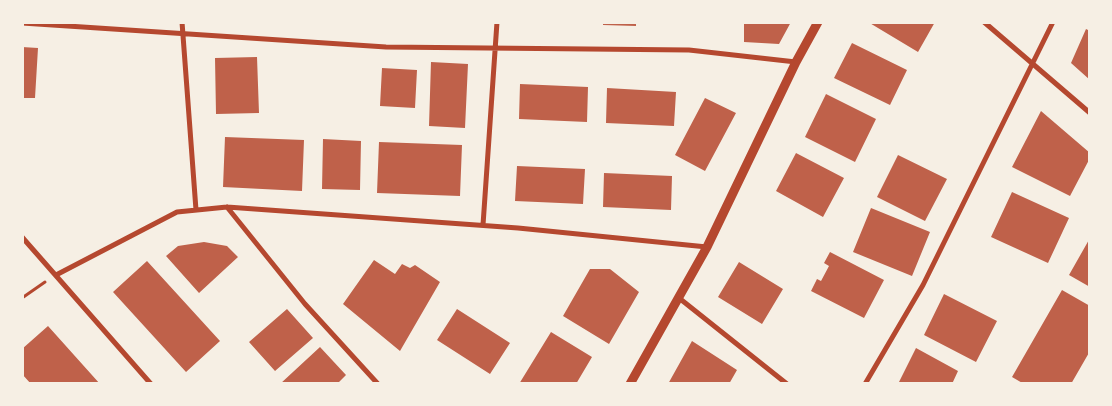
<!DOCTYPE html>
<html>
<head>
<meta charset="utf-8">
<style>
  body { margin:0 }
  #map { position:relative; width:1112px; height:406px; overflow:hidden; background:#f6efe4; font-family:"Libre Baskerville",serif }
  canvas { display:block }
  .frame { position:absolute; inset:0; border:24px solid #f6efe4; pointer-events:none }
</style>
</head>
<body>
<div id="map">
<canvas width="1112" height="406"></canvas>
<div class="frame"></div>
</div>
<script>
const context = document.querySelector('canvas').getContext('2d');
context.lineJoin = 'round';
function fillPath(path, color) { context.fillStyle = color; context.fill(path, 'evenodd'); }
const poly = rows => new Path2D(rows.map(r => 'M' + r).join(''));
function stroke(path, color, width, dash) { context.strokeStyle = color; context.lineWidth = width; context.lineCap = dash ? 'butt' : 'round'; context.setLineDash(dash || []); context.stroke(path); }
fillPath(poly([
  [603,22,636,22,636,26,603,25],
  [744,22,791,22,779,44,744,42],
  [868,22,935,22,918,52],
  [1086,29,1090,31,1090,80,1071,63],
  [852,43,907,70,890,105,834,78],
  [22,47,38,48,35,98,22,98],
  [257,57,259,113,216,114,215,58],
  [431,62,468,64,465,128,429,126],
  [382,68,417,70,415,108,380,106],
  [520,84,588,87,587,122,519,119],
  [607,88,676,92,674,126,606,123],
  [826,94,876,119,855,162,805,137],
  [705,98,736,113,705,171,675,155],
  [1041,111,1090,153,1090,158,1070,196,1012,167],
  [225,137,304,140,302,191,223,187],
  [323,139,361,141,360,190,322,189],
  [379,142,462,145,460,196,377,193],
  [796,153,844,178,823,217,776,191],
  [898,155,947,179,925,221,877,197],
  [517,166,585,169,583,204,515,201],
  [604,173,672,176,671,210,603,207],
  [1012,192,1069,218,1048,263,991,237],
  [871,208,930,232,912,276,853,252],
  [1090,238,1090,287,1069,275],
  [204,242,227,246,238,257,199,293,166,256,178,246],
  [830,252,884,280,864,318,811,291,817,279,821,281,829,266,824,263],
  [374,260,395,274,402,264,410,268,415,265,440,282,400,351,343,304],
  [147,261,220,341,186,372,113,292],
  [739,262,783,289,762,324,718,297],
  [590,269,610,269,639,292,609,344,563,316],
  [1062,290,1090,306,1090,351,1071,384,1024,384,1012,377],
  [944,294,997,321,976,362,924,335],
  [287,309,313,338,275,371,249,342],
  [457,309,510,343,490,374,437,340],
  [48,326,100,384,31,384,22,374,22,349],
  [551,332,592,357,576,384,519,384],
  [692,341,737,370,729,384,668,384],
  [320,347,346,375,337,384,280,384],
  [916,348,958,371,952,384,898,384]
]), '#bf614a');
stroke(poly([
  [22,298,45,282]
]), '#b5482f', 3);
stroke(poly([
  [182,22,196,210],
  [984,22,1090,113],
  [22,23,386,47,689,50,796,62],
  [227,207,305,304,378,384],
  [483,225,497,22],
  [22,237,151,384],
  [56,275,177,212,227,207,518,228,707,247],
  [679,298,787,384],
  [865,384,923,285,1053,22]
]), '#b5482f', 5);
stroke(poly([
  [630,384,707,247,796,62,818,22]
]), '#b5482f', 9);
</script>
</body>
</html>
